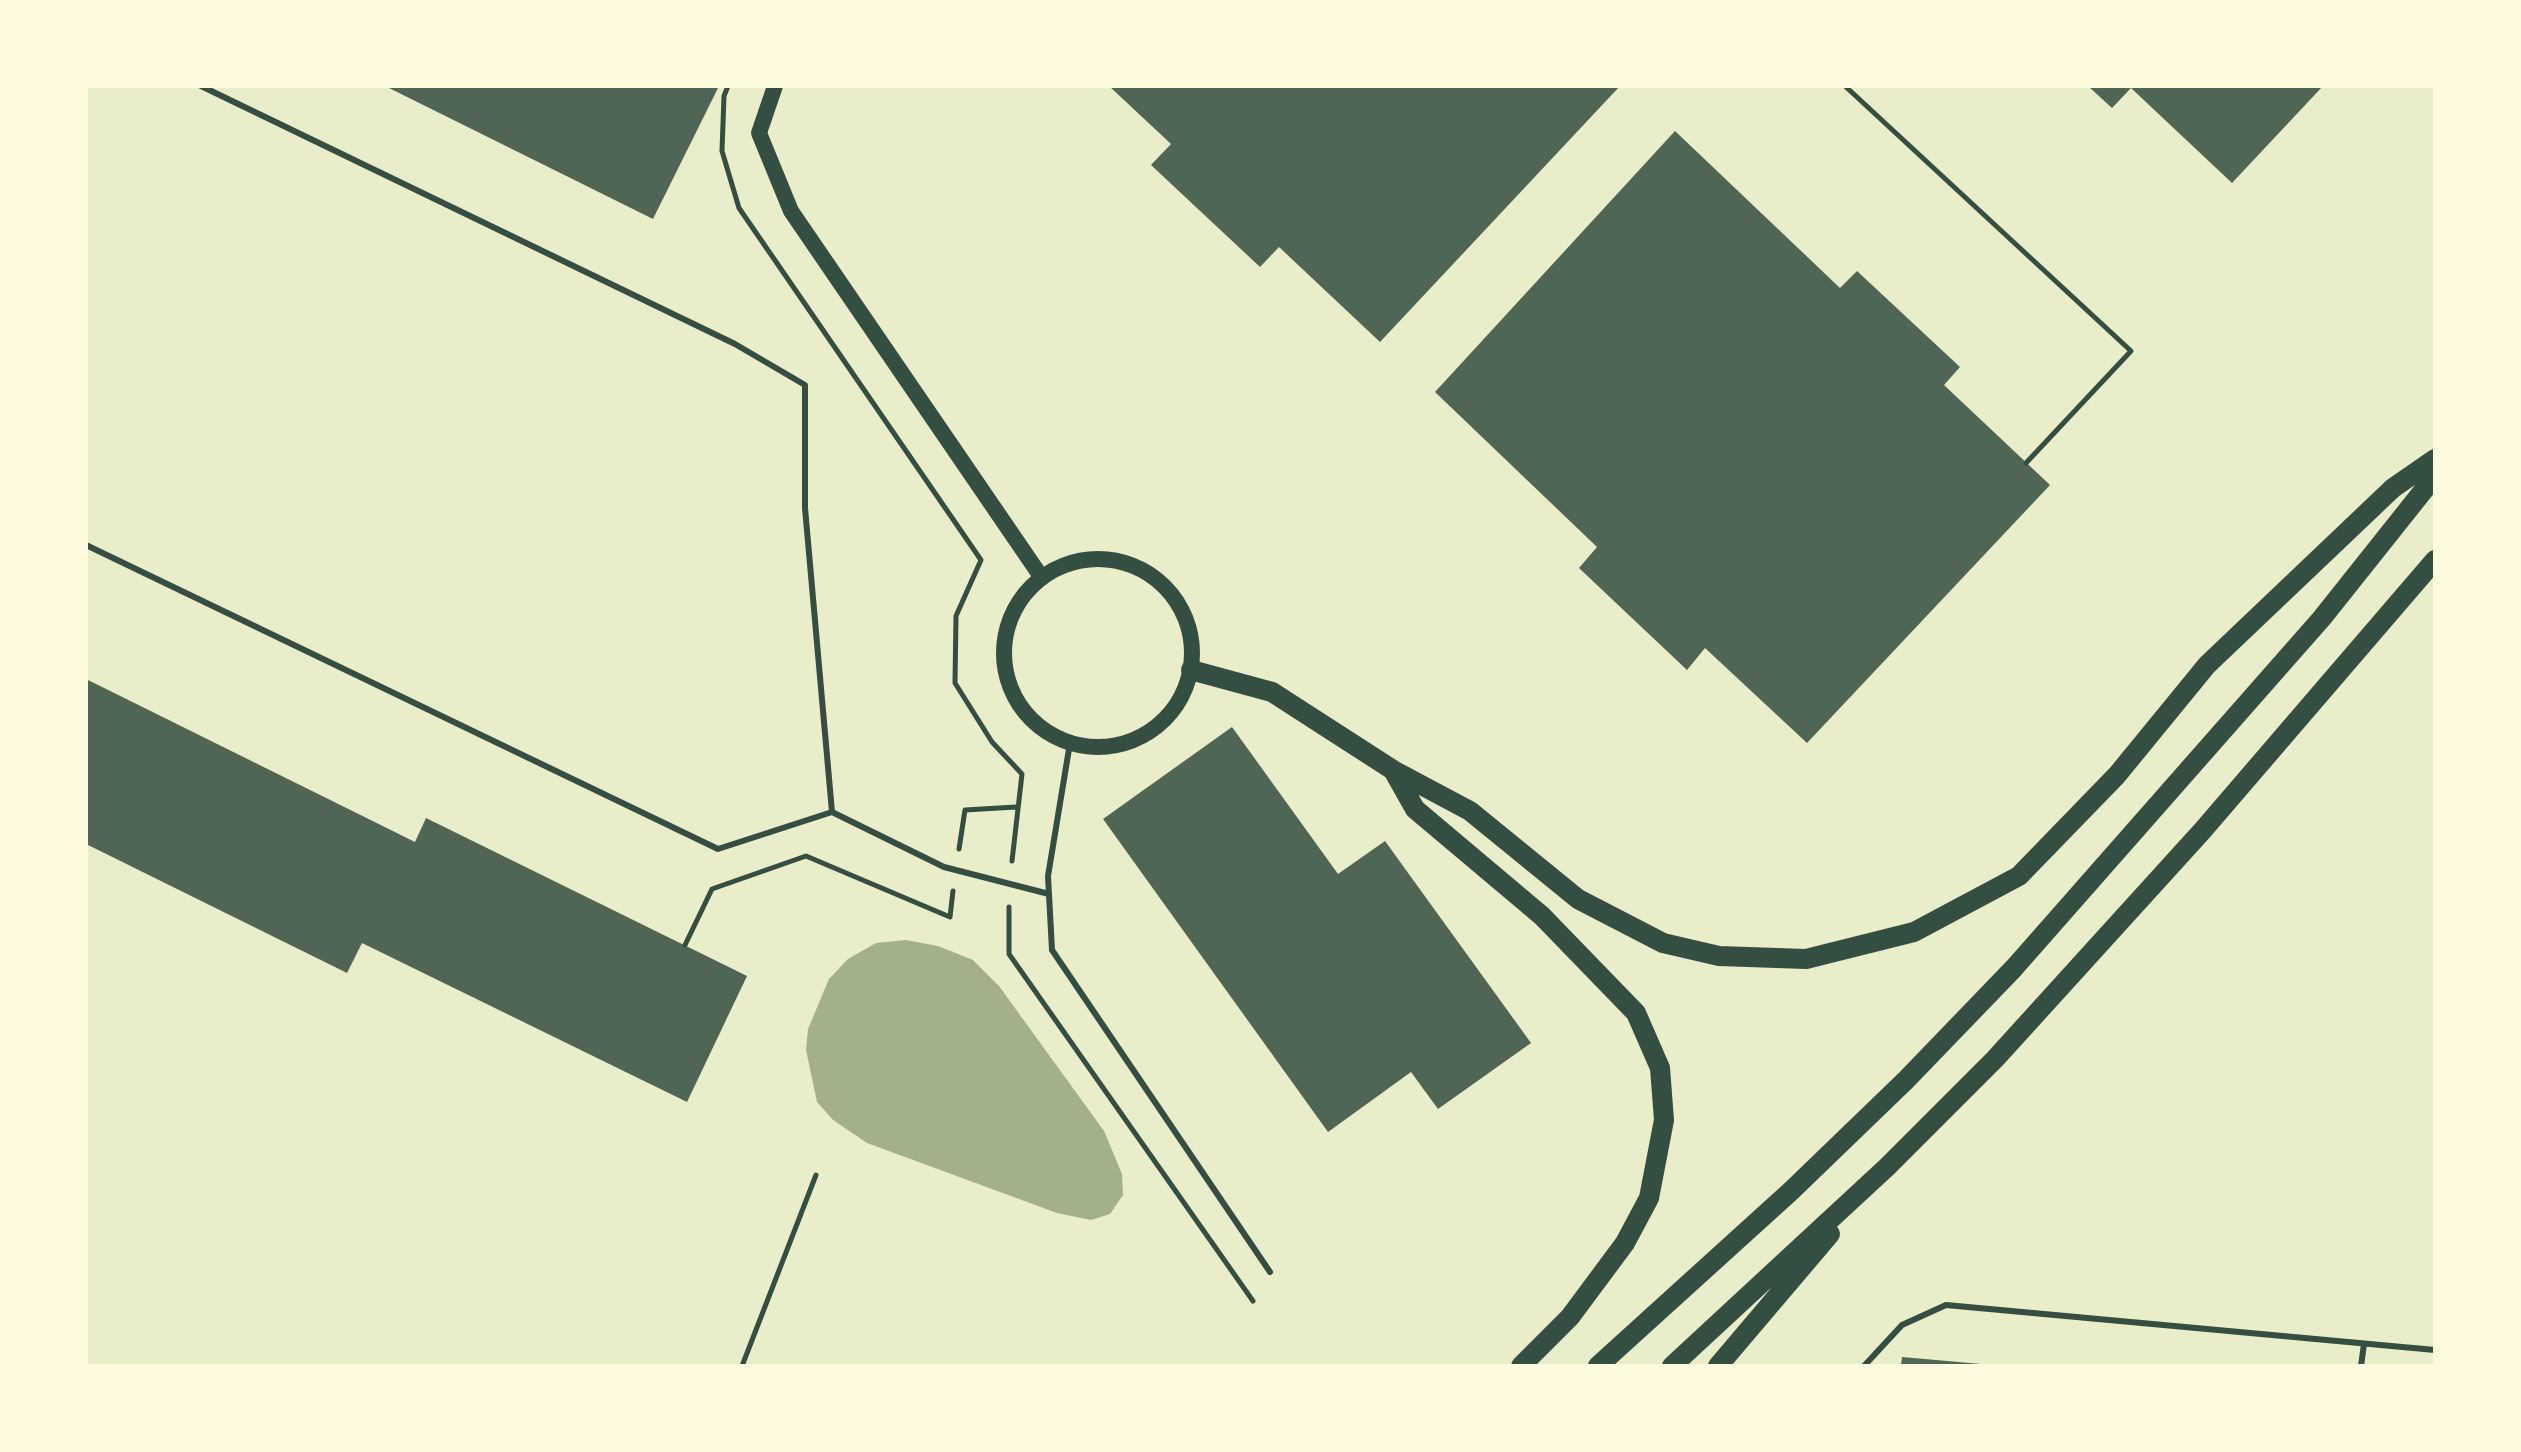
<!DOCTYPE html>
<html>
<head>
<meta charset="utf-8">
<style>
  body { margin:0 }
  #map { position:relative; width:2521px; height:1452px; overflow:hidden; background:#e9edc9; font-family:"Source Serif 4",serif }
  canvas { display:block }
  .frame { position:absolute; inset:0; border:88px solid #fefae0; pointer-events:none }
</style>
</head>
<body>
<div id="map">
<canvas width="2521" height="1452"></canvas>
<div class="frame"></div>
</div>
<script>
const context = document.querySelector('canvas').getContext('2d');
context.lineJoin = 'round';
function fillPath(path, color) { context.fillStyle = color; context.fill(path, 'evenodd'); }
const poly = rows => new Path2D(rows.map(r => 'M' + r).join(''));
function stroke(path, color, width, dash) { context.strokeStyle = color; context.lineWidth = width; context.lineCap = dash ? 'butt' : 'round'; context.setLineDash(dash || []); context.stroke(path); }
fillPath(poly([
  [906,940,938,946,973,960,999,986,1104,1131,1122,1174,1123,1195,1110,1214,1091,1220,1057,1213,867,1143,833,1120,817,1102,806,1050,808,1029,829,979,848,959,876,943]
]), '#a3b18a');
fillPath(poly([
  [385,86,719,86,653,219],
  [1109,86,1620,86,1380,342,1279,247,1260,267,1151,165,1171,144],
  [2088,86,2323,86,2232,183,2131,88,2112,108],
  [1675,131,1840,288,1857,271,1960,367,1944,385,2050,485,1807,743,1705,648,1687,670,1579,568,1597,547,1435,392],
  [86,679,415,842,426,818,747,976,687,1102,362,943,347,973,86,844],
  [1232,727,1338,874,1385,841,1531,1043,1438,1109,1411,1072,1328,1132,1103,819],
  [1902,1357,1981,1364,1981,1366,1901,1366]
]), '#4f6655');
stroke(poly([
  [728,86,724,96,722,151,739,208,981,560,956,616,955,683,992,742,1022,774,1012,861],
  [1845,86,2131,351,2026,463],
  [959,849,965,810,1016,807],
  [1009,907,1009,954,1253,1301],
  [685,945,712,889,806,856,950,917,953,891],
  [742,1366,816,1175]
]), '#344e41', 5);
stroke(poly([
  [201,86,735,344,805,385,805,508,832,812],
  [86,545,718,849,832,812,944,867,1049,894],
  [1070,743,1048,876,1052,950,1270,1272],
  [1864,1366,1902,1325,1946,1305,2435,1350],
  [2361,1366,2364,1344]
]), '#344e41', 6);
stroke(poly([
  [775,86,759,133,791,211,1042,578],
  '1004 653a94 94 0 1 1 188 0a94 94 0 1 1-188 0Z'
]), '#344e41', 16);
stroke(poly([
  [1191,670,1272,692,1393,770,1470,811,1578,899,1663,943,1719,956,1806,959,1914,932,2019,876,2117,775,2207,665,2393,488,2435,459],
  [1393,770,1415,809,1542,916,1636,1013,1660,1068,1664,1120,1649,1198,1625,1243,1570,1317,1521,1366],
  [1598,1366,1791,1191,1906,1080,2014,968,2322,618,2435,476],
  [1672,1366,1887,1167,1995,1059,2203,830,2435,560],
  [1718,1366,1830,1234]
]), '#344e41', 20);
</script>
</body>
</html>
